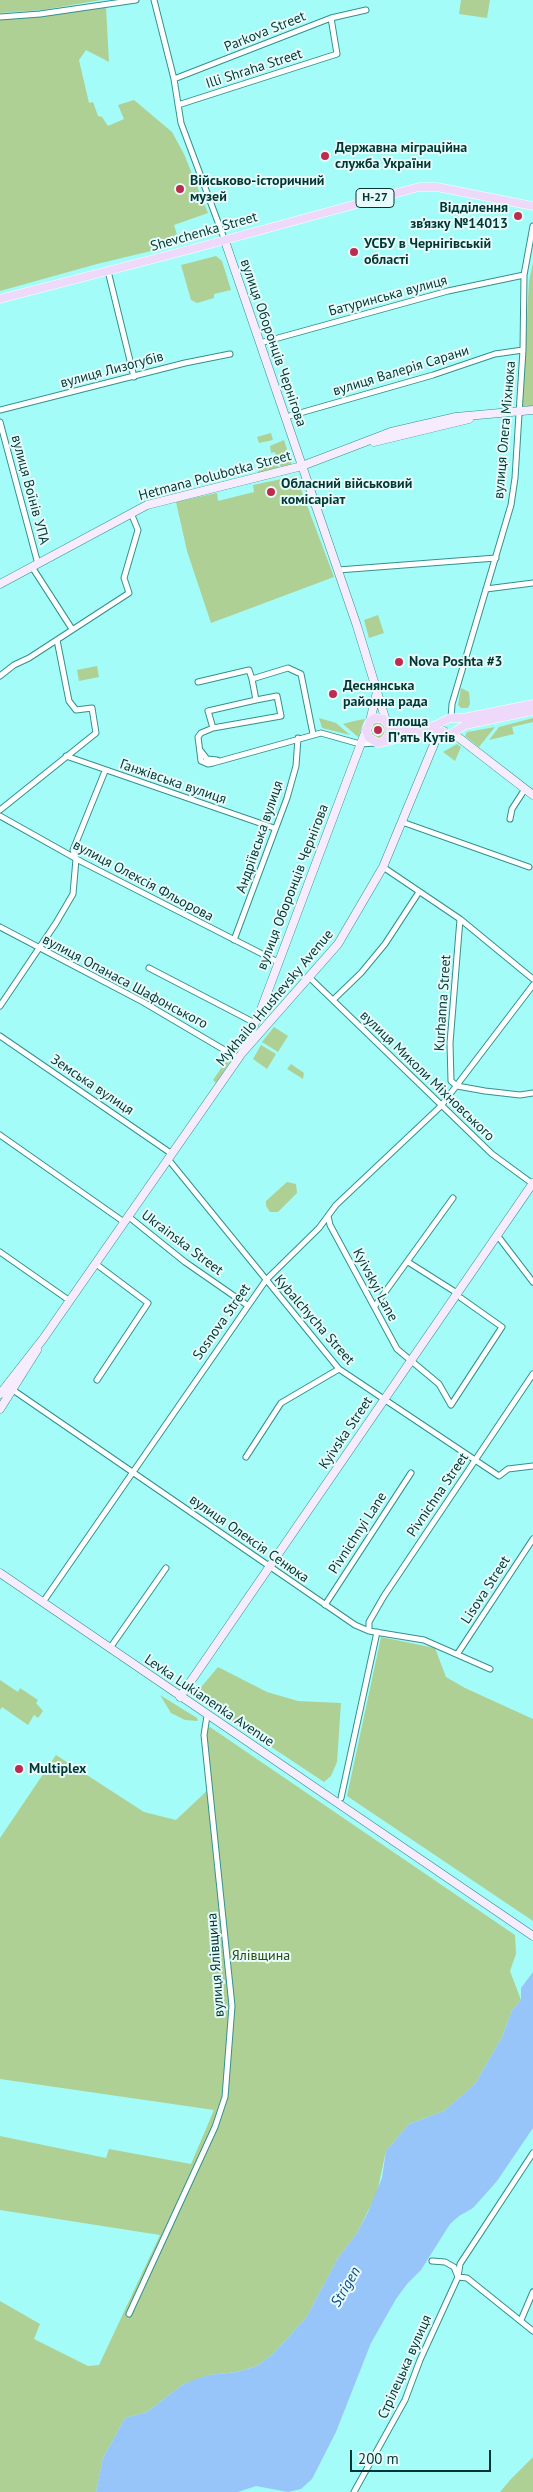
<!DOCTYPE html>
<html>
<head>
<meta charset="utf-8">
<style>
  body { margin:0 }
  #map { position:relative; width:533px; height:2492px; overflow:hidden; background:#a4fcf8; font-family:"PT Sans",sans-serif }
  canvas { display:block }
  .scale { position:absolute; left:350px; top:2450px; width:141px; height:22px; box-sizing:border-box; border:2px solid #003735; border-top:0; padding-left:6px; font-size:15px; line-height:18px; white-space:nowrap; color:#003735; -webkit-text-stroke:4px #e7fbfa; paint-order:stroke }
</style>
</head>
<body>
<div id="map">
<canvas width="533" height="2492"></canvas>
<div class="scale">200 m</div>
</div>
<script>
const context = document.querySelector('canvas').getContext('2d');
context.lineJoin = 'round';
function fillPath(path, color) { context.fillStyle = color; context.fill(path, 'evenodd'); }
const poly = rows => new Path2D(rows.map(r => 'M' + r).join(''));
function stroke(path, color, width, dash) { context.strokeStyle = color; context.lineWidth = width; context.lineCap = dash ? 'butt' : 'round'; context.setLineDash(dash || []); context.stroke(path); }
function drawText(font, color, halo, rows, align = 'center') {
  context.font = font + ' "PT Sans",sans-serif'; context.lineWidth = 4; context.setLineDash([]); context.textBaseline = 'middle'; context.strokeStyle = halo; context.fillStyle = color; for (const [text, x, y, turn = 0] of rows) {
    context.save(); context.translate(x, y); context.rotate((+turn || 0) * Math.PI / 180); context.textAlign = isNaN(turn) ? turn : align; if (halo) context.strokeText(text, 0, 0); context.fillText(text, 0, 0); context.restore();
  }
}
fillPath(poly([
  [0,0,101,0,42,10,0,13],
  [461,0,490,0,487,18,459,14],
  [106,7,109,62,86,50,79,60,89,103,93,102,98,116,102,117,108,126,124,119,118,105,134,100,172,132,184,154,208,213,174,225,180,244,97,264,0,291,0,19],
  [216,256,222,261,231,290,214,294,214,298,197,303,191,300,181,265],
  [533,263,533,407,522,406,529,281],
  [271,433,273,440,259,443,257,437],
  [284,440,292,465,281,467,274,458,276,457,275,452,271,453,270,446],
  [265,458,266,460,273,459,279,468,257,474],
  [296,476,334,577,211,623,187,551,176,502,217,493,218,501,254,492,253,485],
  [378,615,384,633,369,638,364,620],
  [97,666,99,677,79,681,77,670],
  [461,688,469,692,470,704,468,708,461,708,458,705],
  [319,718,336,723,350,735,322,728],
  [395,718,402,723,421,719,424,725,411,728,402,726,394,720],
  [533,718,533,722,512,727,514,734,489,740,499,727],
  [365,719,358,737,343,724,354,721],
  '370 730a8 8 0 1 1 16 0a8 8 0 1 1-16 0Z',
  [495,727,479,747,465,736,467,732],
  [457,744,461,747,455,761,443,752],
  [274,1027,288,1036,278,1052,262,1042],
  [261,1045,276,1054,267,1069,253,1059],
  [230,1055,231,1060,216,1083,213,1080],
  [291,1064,304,1073,303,1079,287,1069],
  [287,1182,296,1184,297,1193,278,1212,270,1212,266,1206,266,1201],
  [381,1637,435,1648,446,1677,465,1688,533,1719,533,1921,347,1796],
  [218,1667,267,1692,298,1701,341,1703,337,1762,331,1776,324,1782,199,1699,197,1692],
  [0,1680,18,1692,20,1688,38,1700,36,1703,43,1711,38,1718,34,1715,28,1725,2,1707,0,1710],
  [160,1695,197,1718,198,1721,185,1720,171,1713],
  [210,1727,515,1935,516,1954,510,1971,521,2000,512,2010,502,2037,475,2084,444,2111,409,2124,386,2151,377,2193,357,2233,338,2258,306,2318,273,2354,257,2366,237,2372,209,2375,182,2385,147,2412,125,2418,103,2458,96,2492,0,2492,0,2301,40,2324,34,2339,88,2366,99,2365,160,2235,0,2210,0,2136,106,2158,109,2149,191,2164,214,2110,0,2079,0,1838,56,1755,144,1812,176,1820,212,1786,205,1730],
  [533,2457,533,2492,500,2492,511,2479]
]), '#aed095');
fillPath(poly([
  [533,1972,533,2128,497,2181,473,2208,459,2216,450,2224,421,2270,407,2284,396,2299,371,2343,336,2432,312,2479,301,2489,288,2492,256,2486,238,2492,96,2492,103,2458,125,2418,147,2412,182,2385,196,2379,209,2375,237,2372,257,2366,273,2354,306,2318,338,2258,357,2233,368,2212,382,2178,386,2151,409,2124,444,2111,475,2084,502,2037,512,2010,521,2000,521,1988]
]), '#98c5f9');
const street = poly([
  [154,0,174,79,181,123,225,241],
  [0,17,40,14,136,0],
  [174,79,331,18,366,10],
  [178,105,337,54,331,18],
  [108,271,134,377],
  [260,343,448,291,524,275],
  [0,410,185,363,230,354],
  [286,417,433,375,495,354,523,350],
  [0,422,38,564],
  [34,566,34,570,72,629],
  [338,570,496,558],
  [486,589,533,583],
  [0,676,14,665,29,658,129,593,124,578,138,530,131,513],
  [198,682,249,670,252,679,288,668,301,674,313,734],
  [256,700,277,696,281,716,213,728,201,733,198,737,201,761,208,764,213,763,321,733,360,744,376,743],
  [451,718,452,704,511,505,515,478,523,350,524,275,533,226],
  [213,728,208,711,256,700,252,679],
  [200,750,207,759,217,760],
  [66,756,274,828],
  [0,810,96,733,92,708,76,710,69,701,57,640],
  [0,816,82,862,278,962],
  [510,819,512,809,525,789],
  [402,822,529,867],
  [383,867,460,919,533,979],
  [460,919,450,1043,451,1081,457,1086,485,1091,520,1095,533,1093],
  [0,927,143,1002,238,1058],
  [234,940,287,798,296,766,298,738],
  [149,968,255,1023],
  [310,978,492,1154,533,1184],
  [333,1000,361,973,385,944,419,892],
  [0,1006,56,923,73,894,76,859,73,850,105,771],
  [0,1036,172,1154],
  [0,1135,124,1222],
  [168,1159,339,1369,499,1476,508,1469,533,1466],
  [328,1216,330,1225,397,1349,439,1384,451,1405],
  [129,1217,185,1262,247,1305],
  [497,1235,533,1282],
  [0,1252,70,1301],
  [408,1262,457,1293],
  [96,1264,148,1303,97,1380],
  [375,1306,453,1198],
  [13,1390,355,1625,369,1631,424,1640,490,1669],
  [451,1405,502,1327,461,1298],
  [246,1457,281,1403,339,1369],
  [43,1602,266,1280,319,1228,336,1205,441,1106,533,985],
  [325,1605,411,1473],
  [369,1631,369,1622,384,1596,533,1374],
  [110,1648,166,1568],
  [458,1653,533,1539],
  [341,1798,377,1632],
  [432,2261,445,2262,454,2267,458,2277,467,2278,533,2331],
  [129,2314,215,2127,225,2097,232,2006,204,1735,207,1716],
  [521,2320,533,2292],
  [354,2492,405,2400,420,2360,458,2277,460,2264,533,2153]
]);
const secondary = poly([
  [225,241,357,626,386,721],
  [374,442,469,419],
  [0,584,147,505,302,466,391,432,456,417,533,410],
  [370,721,376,696],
  [454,734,533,795],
  [244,1047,260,1012,366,730],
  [0,1394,43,1339,242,1053,338,944,383,867,437,737,444,731],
  [0,1409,37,1350],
  [0,1573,533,1936],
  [180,1697,533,1183]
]);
const primary = poly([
  [0,299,192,249,419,187,437,187,533,206],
  [389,725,401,730,413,731,436,725,450,718,463,718,533,704],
  [383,742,389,735,389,725,383,719,375,718,370,721,366,730,369,738,378,743,383,742,429,732,436,731,451,734,465,725,533,711]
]);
stroke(street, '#35908e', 7);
stroke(secondary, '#35908e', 9);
stroke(primary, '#fff', 9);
stroke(street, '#fff', 5);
stroke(secondary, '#f6ecfd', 8);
stroke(primary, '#eed9fa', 8);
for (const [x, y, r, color] of [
  [325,156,5,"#bd2c4e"],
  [180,189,5,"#bd2c4e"],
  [518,216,5,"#bd2c4e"],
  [354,252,5,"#bd2c4e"],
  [271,492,5,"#bd2c4e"],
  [399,662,5,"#bd2c4e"],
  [333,694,5,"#bd2c4e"],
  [378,730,5,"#bd2c4e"],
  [19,1769,5,"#bd2c4e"]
]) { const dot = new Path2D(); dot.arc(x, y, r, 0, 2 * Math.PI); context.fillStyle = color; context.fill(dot); stroke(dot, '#e7fbfa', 2); }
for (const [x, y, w] of [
  [375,198,38]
]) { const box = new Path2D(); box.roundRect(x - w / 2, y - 9.5, w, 19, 4); context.fillStyle = '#e7fbfa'; context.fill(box); stroke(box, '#003735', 1); }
drawText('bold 12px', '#003735', null, [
  ["Н-27",375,198]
]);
drawText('14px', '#003735', '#e7fbfa', [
  ["Parkova Street",265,32,-22],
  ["Illi Shraha Street",254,69,-18],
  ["Shevchenka Street",204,232,-16],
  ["Батуринська вулиця",388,296,-15],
  ["вулиця Оборонців Чернігова",273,343,71],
  ["вулиця Лизогубів",112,370,-15],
  ["вулиця Валерія Сарани",401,371,-17],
  ["вулиця Олега Міхнюка",505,430,-85],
  ["Hetmana Polubotka Street",215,476,-15],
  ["вулиця Воїнів УПА",30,490,75],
  ["Ганжівська вулиця",173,782,19],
  ["Андріївська вулиця",260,837,-71],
  ["вулиця Олексія Фльорова",143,881,28],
  ["вулиця Оборонців Чернігова",293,887,-69],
  ["вулиця Опанаса Шафонського",125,982,28],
  ["Mykhailo Hrushevsky Avenue",275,998,-50],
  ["Kurhanna Street",443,1003,-86],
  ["вулиця Миколи Міхновського",427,1076,44],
  ["Земська вулиця",92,1085,34],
  ["Ukrainska Street",182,1243,37],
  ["Kyivskyi Lane",375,1285,62],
  ["Kybalchycha Street",314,1320,49],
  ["Sosnova Street",222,1322,-55],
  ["Kyivska Street",346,1433,-56],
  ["Pivnichna Street",438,1495,-56],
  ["Pivnichnyi Lane",358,1533,-57],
  ["вулиця Олексія Сенюка",249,1539,35],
  ["Lisova Street",486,1590,-57],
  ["Levka Lukianenka Avenue",209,1701,34],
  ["вулиця Ялівщина",216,1965,-94],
  ["Стрілецька вулиця",405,2367,-66]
]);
drawText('bold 14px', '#003735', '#e7fbfa', [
  ["Державна міграційна",335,148],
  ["служба України",335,164],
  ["Військово-історичний",190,181],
  ["музей",190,197],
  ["Відділення",508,208,"right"],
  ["зв’язку №14013",508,224,"right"],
  ["УСБУ в Чернігівській",364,244],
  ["області",364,260],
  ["Обласний військовий",281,484],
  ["комісаріат",281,500],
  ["Nova Poshta #3",409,662],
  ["Деснянська",343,686],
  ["районна рада",343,702],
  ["площа",388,722],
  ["Пʼять Кутів",388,738],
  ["Multiplex",29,1769]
], 'left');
drawText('14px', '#2b490b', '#e7fbfa', [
  ["Ялівщина",261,1956]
]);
drawText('italic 15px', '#0a4a87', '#e7fbfa', [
  ["Strigen",346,2287,-60]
]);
</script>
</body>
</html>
